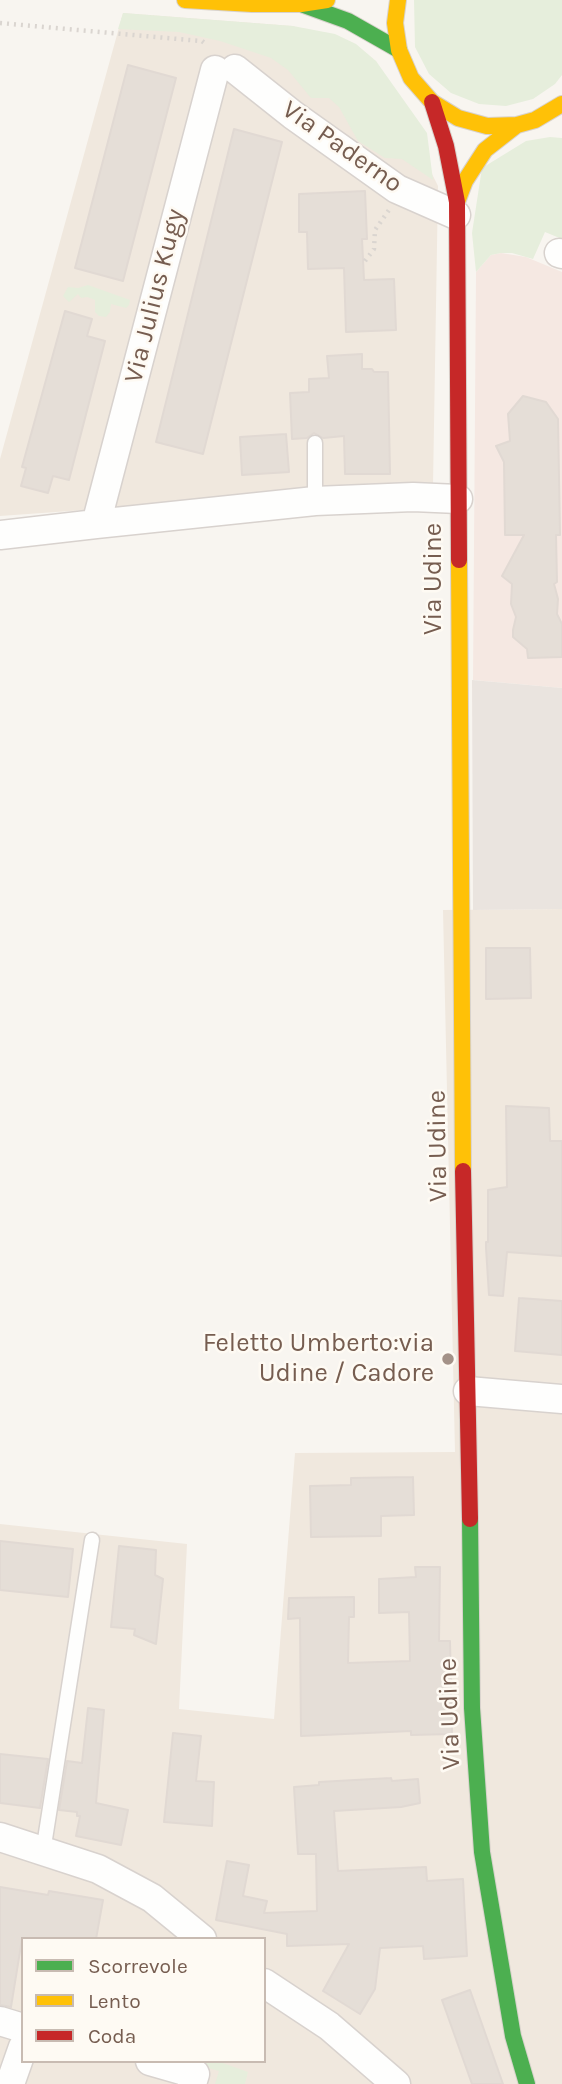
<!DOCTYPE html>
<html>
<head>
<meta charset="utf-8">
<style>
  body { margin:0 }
  #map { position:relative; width:562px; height:2084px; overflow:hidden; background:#f8f5f0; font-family:Karla,sans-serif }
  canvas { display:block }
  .legend { position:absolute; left:21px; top:1937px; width:245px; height:126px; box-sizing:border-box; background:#fefaf3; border:2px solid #c8bbb2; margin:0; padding:9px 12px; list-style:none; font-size:21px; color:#765d50 }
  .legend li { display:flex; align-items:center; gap:14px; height:35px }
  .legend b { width:35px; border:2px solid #c8bbb2 }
</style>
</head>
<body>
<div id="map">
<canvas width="562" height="2084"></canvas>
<ul class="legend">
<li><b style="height:9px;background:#4caf50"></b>Scorrevole</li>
<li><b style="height:9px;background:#ffc107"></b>Lento</li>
<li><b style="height:9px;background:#c62828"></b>Coda</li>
</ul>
</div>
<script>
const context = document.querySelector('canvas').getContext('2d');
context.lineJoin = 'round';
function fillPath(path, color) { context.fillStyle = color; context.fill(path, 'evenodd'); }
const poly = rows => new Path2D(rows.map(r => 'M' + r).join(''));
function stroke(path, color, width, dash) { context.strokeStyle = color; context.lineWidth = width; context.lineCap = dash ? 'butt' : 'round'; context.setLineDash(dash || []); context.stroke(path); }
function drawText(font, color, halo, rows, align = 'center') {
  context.font = font + ' Karla,sans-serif'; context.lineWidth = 5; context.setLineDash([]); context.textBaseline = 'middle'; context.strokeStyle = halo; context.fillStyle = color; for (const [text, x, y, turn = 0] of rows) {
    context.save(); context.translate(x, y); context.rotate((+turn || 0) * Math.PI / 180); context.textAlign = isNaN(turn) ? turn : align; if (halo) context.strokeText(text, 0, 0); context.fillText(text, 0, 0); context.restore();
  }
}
fillPath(poly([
  [123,13,293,26,376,61,438,186,433,485,0,516,0,459],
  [562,909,562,2084,0,2084,0,1524,187,1544,179,1709,274,1719,295,1453,455,1452,443,910],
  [23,1939,264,1939,264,2061,23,2061]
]), '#f0e8de');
fillPath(poly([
  [501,253,526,257,562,272,562,688,473,680,476,272,491,255]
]), '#f5e8e2');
fillPath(poly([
  [472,680,562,688,562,909,473,910]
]), '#eae4df');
fillPath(poly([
  [414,0,562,0,562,75,555,84,533,99,506,106,479,104,451,93,429,74,415,47],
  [123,13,293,26,335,34,356,44,376,61,427,133,433,180,402,159,385,158,358,141,339,107,329,98,311,98,288,70,271,58,220,41,179,32,118,29],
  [550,137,562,138,562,239,545,232,533,259,512,253,501,253,491,255,476,272,472,233,482,168,526,141],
  [88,285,130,300,129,305,126,308,111,304,110,312,106,317,99,316,95,312,95,300,87,297,81,298,78,294,69,302,63,296,68,287,78,288],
  [183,2061,217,2061,248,2072,245,2084,215,2084,219,2071]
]), '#e6eedc');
const building = poly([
  [128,65,176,78,123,281,75,268,128,65],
  [234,129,282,142,203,454,156,442,234,129],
  [365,191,367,239,362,239,364,280,394,279,396,330,346,332,344,268,308,269,307,232,299,232,299,194,365,191],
  [65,311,92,319,87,336,105,341,69,480,53,476,48,493,21,486,26,468,22,467,65,311],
  [362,354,362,369,372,369,374,372,388,372,390,474,345,474,344,436,323,438,314,433,307,438,292,439,290,393,309,392,309,379,329,378,327,356,362,354],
  [523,396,546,402,558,419,560,535,556,535,557,582,554,584,558,599,557,614,562,624,562,657,528,658,527,649,513,637,513,630,516,617,511,604,512,584,502,576,524,535,505,535,504,462,496,446,510,441,508,414,523,396],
  [286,434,289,472,242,475,240,437,286,434],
  [486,948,530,948,531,998,486,999,486,948],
  [506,1106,549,1108,550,1141,562,1141,562,1256,507,1252,503,1296,489,1295,486,1248,486,1242,488,1242,488,1190,507,1187,506,1106],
  [519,1298,562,1301,562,1355,515,1351,519,1298],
  [413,1477,414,1515,381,1516,381,1536,311,1537,310,1486,351,1485,351,1478,413,1477],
  [0,1541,73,1549,68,1597,0,1590,0,1541],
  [119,1546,156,1550,155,1575,163,1579,156,1644,134,1635,135,1629,111,1627,119,1546],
  [415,1567,440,1567,439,1641,450,1641,452,1734,411,1735,411,1731,301,1736,300,1618,288,1619,289,1598,354,1597,354,1617,349,1617,348,1663,410,1661,409,1612,379,1613,379,1579,416,1577,415,1567],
  [88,1708,104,1710,96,1803,128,1810,121,1845,76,1836,80,1816,77,1816,77,1812,59,1810,67,1761,82,1763,88,1708],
  [173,1733,201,1736,196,1781,214,1782,212,1826,164,1822,173,1733],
  [0,1754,48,1759,40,1808,0,1803,0,1754],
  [391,1778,392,1781,418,1779,420,1803,401,1807,334,1811,338,1871,426,1867,427,1881,463,1879,467,1956,424,1959,423,1946,380,1948,375,1989,360,2014,323,1991,349,1944,287,1946,287,1934,216,1920,227,1861,249,1865,243,1896,267,1901,264,1913,317,1911,316,1854,298,1854,294,1787,319,1785,319,1782,391,1778],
  [0,1887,48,1895,49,1891,103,1900,96,1939,22,1939,11,2007,0,2005,0,1887],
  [470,1990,503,2084,472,2084,442,2000,470,1990]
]);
fillPath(building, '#e5ded7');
stroke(building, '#e1d9d3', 2);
const lane = poly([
  [315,501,315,443],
  [43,1852,92,1540]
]);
const street = poly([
  [235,69,293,115,397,189,456,215],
  [215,70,96,524,315,501,413,497,458,499],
  [559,253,562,254],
  [0,535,96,524],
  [468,1391,562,1399],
  [0,1837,98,1869,152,1898,202,1939],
  [264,1983,329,2026,396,2084],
  [0,2021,23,2028],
  [150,2061,195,2074,192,2084],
  [10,2084,23,2047]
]);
const fast = poly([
  [301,4,348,21,399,50],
  [470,1519,472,1708,482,1852,513,2036,527,2084]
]);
const slow = poly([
  [185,0,252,4,301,4,327,0],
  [398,0,395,23,399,50,411,78,432,102,458,118,487,126,517,125,535,120,562,104],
  [457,202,465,181,485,150,517,125],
  [459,560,463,1171]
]);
const jam = poly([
  [432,102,446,146,457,202,459,560],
  [463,1171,470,1519]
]);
stroke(lane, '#d8d2ce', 17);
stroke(street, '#d8d2ce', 31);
stroke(fast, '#d8d2cc', 18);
stroke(slow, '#d8d2cc', 18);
stroke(jam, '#d8d2cc', 18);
stroke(poly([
  [0,23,189,40,202,41,207,45],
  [365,261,374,249,375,230,389,210]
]), '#dad5d0', 4.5, [2, 5]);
stroke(lane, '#fefefd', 14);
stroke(street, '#fefefd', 28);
stroke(fast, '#4caf50', 16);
stroke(slow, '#ffc107', 16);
stroke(jam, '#c62828', 16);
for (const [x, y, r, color] of [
  [448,1359,7,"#a49288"]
]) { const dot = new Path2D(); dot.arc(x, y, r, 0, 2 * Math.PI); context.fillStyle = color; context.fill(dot); stroke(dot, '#fefaf3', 2.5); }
drawText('26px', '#765d50', '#fefaf3', [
  ["Via Paderno",342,147,35],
  ["Via Julius Kugy",155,296,-76],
  ["Via Udine",434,579,-90],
  ["Via Udine",438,1146,-91],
  ["Via Udine",450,1714,-92]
]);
drawText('26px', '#765d50', '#fefaf3', [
  ["Feletto Umberto:via",434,1344],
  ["Udine / Cadore",434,1374]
], 'right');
</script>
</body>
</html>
